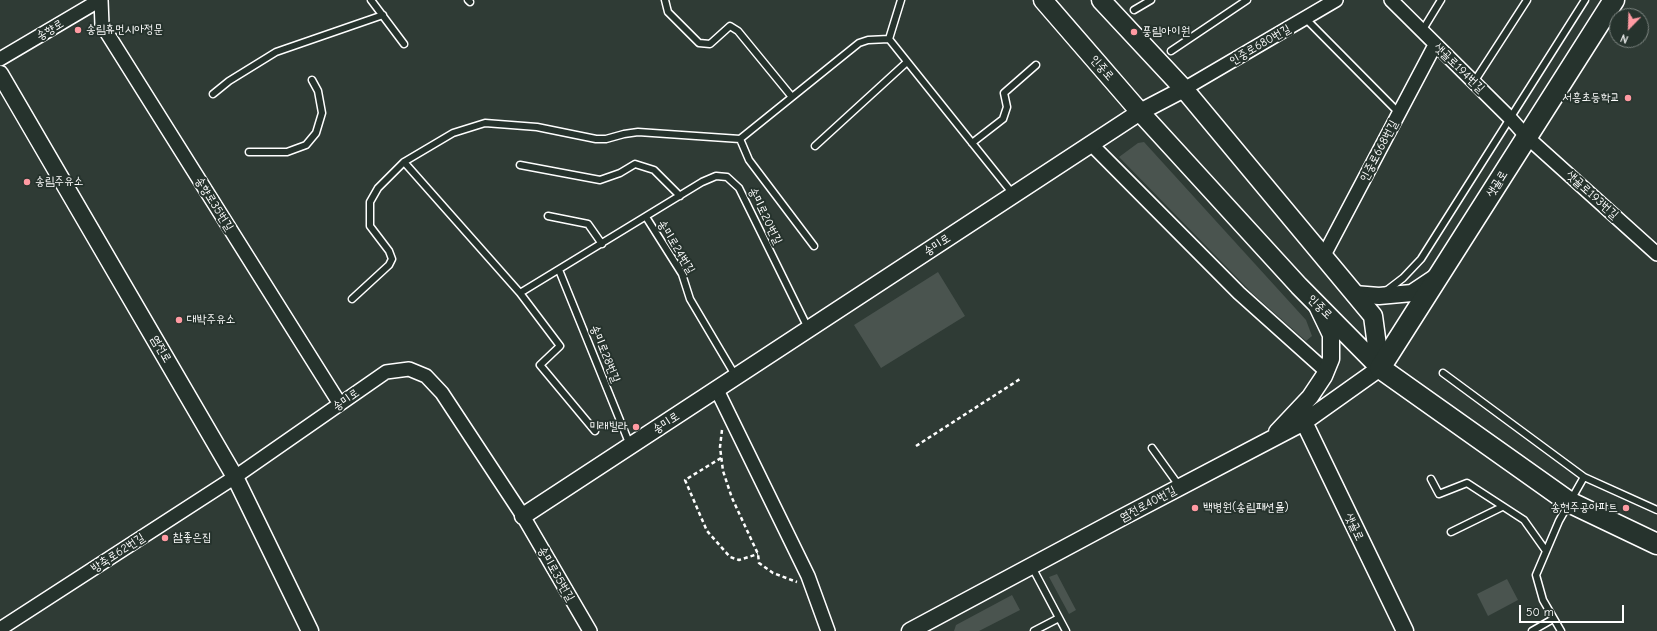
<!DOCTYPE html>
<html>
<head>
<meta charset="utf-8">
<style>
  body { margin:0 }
  #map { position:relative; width:1657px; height:631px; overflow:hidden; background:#2f3b35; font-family:"Comic Neue",sans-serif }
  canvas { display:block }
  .north { position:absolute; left:1609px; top:8px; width:40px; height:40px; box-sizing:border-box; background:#26332d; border:1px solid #7d8581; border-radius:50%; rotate:203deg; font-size:11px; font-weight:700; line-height:16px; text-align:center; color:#fff }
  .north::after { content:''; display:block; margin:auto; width:14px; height:18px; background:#ff9aa2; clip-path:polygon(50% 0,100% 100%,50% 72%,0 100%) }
  .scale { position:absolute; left:1519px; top:605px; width:105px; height:18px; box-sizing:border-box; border:2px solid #fff; border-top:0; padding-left:5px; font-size:12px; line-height:14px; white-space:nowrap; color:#fff; -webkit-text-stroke:3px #26332d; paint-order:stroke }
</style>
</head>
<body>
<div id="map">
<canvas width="1657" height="631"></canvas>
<div class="north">N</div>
<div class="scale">50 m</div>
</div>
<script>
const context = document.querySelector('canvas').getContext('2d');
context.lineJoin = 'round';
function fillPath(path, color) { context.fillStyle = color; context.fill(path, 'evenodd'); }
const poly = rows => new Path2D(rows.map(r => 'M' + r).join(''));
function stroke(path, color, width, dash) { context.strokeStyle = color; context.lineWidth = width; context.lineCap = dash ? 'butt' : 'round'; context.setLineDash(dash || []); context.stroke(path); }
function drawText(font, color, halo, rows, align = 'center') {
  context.font = font + ' "Comic Neue","Poor Story",sans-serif'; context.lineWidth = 4; context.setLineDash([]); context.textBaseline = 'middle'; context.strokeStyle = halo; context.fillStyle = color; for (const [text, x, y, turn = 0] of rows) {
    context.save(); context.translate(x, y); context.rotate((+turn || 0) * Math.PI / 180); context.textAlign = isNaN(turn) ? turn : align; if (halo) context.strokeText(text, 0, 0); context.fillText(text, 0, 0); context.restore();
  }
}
fillPath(poly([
  [1144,142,1306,320,1312,336,1306,341,1252,293,1119,157,1138,143],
  [938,272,965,316,881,368,854,325],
  [1057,574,1076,610,1069,614,1049,577],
  [1507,579,1518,600,1488,616,1477,594],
  [1012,595,1020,610,979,631,954,631,956,625]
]), '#4a544f');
const service = poly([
  [371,0,404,44],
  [468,0,470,2],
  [665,0,668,12,699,43,710,44,730,26,738,31,792,97],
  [1134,10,1151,0],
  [1306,19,1399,113],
  [1422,31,1441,0],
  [889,39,1013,194],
  [1171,51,1247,0],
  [1474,82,1527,0],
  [213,94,229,81,276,52,383,15],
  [740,139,749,160,814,246],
  [972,143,1003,119,1007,107,1004,93,1036,65],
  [815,146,907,62],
  [249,152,287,152,306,145,316,133,322,113,318,91,312,80],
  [404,162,520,293,560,346,540,365,595,431],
  [520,165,600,180,620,173,635,164,654,170,680,196],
  [548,216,588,224,602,244],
  [646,217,682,274,690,299,735,375],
  [559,270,630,445],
  [1386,291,1403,278,1421,259,1585,0],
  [520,293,702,182,716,176,727,177,739,188,808,328],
  [352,299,389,265,392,259,389,251,370,226,370,202,378,188,404,162,453,133,485,123,537,127,596,139,606,139,624,134,638,132,740,139,859,43,868,40,889,39,901,0],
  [1443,373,1584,477,1657,510],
  [1152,448,1180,487],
  [1431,479,1439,494,1467,483,1524,520,1546,551],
  [1451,532,1502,507],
  [1032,567,1066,631],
  [1034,631,1059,618],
  [1532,631,1553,619],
  [1561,631,1543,600,1536,575,1559,521,1584,477]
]);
const minor = poly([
  [101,0,102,25,340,404],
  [1391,0,1510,118,1527,137,1657,254],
  [0,59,100,0],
  [1184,89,1336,0],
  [1091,144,1239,293,1326,371],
  [1323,257,1435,45],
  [717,390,808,576,828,631],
  [0,629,235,477,386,372,409,369,426,376,442,393,523,516,590,631]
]);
const tertiary = poly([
  [0,74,235,477,310,631],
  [1354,294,1379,296,1412,293,1436,277],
  [1304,422,1405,631],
  [1277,432,1310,397,1324,376,1331,359,1331,335,1318,308],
  [523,516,1140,112,1184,89],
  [910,631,1121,518,1304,422,1380,368]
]);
const secondary = poly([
  [1043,0,1140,112,1299,286,1380,368],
  [1101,0,1184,89,1373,316,1380,368]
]);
const primary = poly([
  [1614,0,1380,368,1569,502,1657,544]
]);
stroke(service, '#fff', 9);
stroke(minor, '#fff', 16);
stroke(tertiary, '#fff', 19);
stroke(secondary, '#fff', 21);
stroke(primary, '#fff', 23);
stroke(poly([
  [722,430,720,447,723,471,732,498,758,554,759,563,773,573,797,582],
  [916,446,1020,379],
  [721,458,685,480,707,531,730,557,739,560,758,554]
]), '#fff', 2.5, [4, 3]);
stroke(service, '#26332d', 6);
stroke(minor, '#26332d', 13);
stroke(tertiary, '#26332d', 16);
stroke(secondary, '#26332d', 18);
stroke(primary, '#26332d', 20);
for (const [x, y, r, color] of [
  [78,30,4,"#ff9aa2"],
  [1134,32,4,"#ff9aa2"],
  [1628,98,4,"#ff9aa2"],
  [27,182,4,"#ff9aa2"],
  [179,320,4,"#ff9aa2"],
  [636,427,4,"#ff9aa2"],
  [1195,508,4,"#ff9aa2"],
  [1626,508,4,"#ff9aa2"],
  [165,538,4,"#ff9aa2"]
]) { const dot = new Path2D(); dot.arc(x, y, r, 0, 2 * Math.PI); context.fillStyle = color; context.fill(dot); stroke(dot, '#26332d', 1.5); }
drawText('12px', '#fff', '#26332d', [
  ["송향로",50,30,-31],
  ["인중로680번길",1260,45,-30],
  ["인중로",1102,68,49],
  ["샛골로194번길",1459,68,44],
  ["인중로668번길",1379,151,-62],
  ["샛골로",1497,184,-58],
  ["샛골로193번길",1592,195,42],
  ["송향로35번길",214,204,58],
  ["송미로20번길",765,216,64],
  ["송미로",937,245,-33],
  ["송미로24번길",676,247,59],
  ["인중로",1320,307,45],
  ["염전로",161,349,60],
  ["송미로28번길",605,354,68],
  ["송미로",346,400,-35],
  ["송미로",666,423,-33],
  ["염전로40번길",1148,504,-28],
  ["샛골로",1354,527,65],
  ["방축로62번길",118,553,-33],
  ["송미로35번길",556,574,60]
]);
drawText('12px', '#fff', '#26332d', [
  ["송림휴먼시아정문",86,30],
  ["풍림아이원",1142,32],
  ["서흥초등학교",1620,98,"right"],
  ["송림주유소",35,182],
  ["대박주유소",187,320],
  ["미래빌라",628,427,"right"],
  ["백병원(송림패션몰)",1203,508],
  ["송현주공아파트",1618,508,"right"],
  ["참좋은집",173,538]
], 'left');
</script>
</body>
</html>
